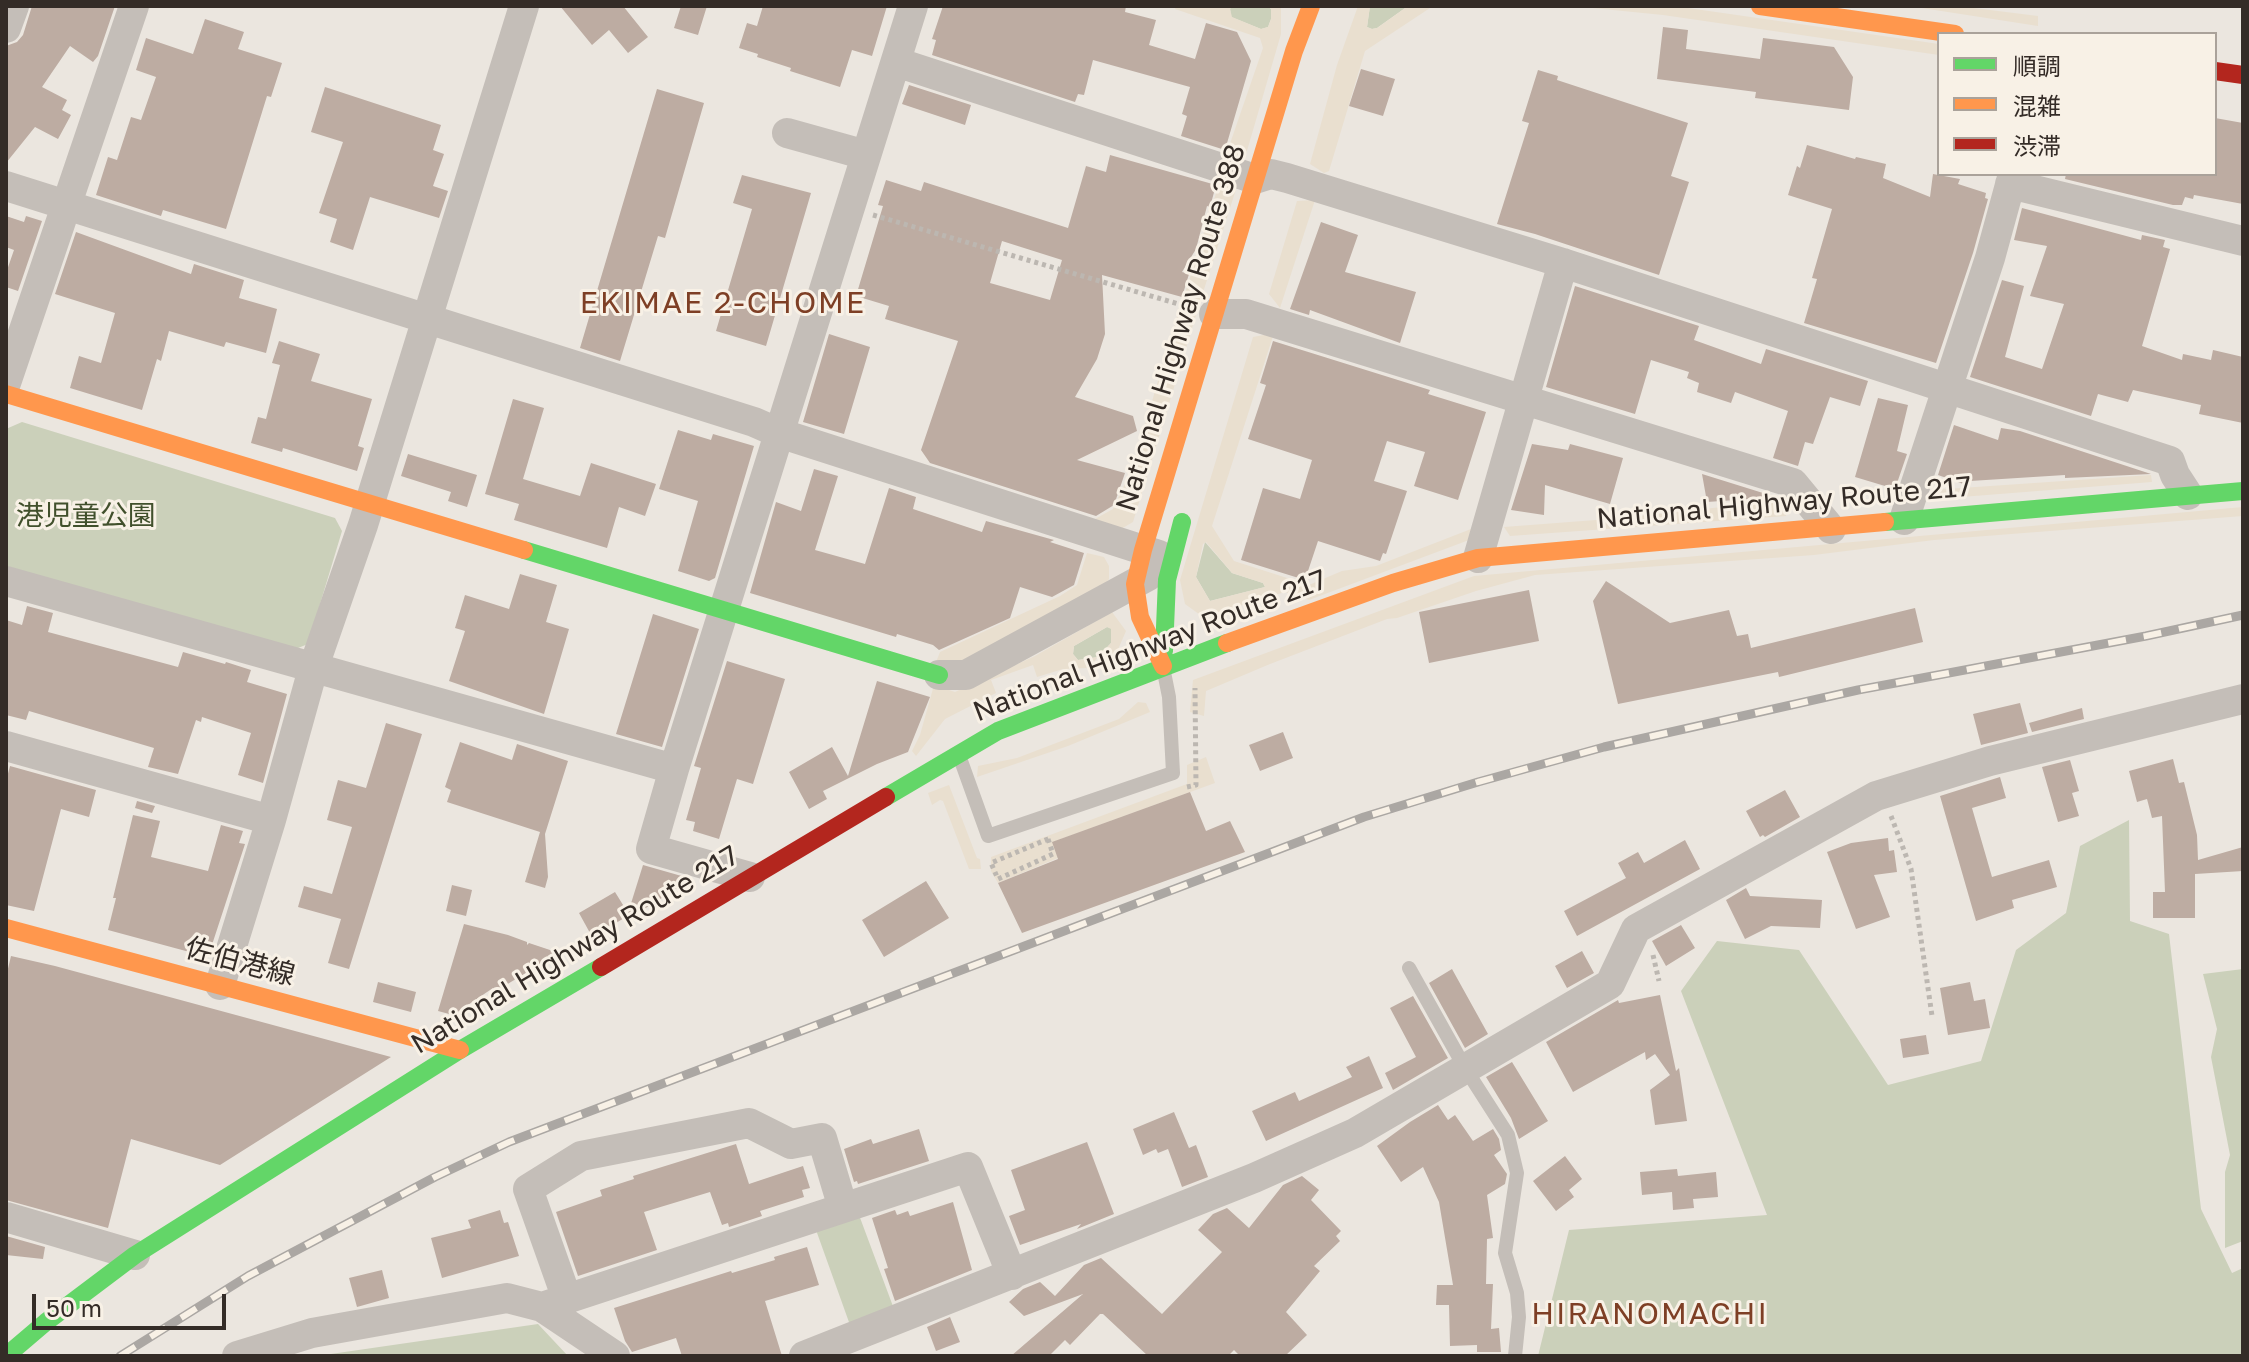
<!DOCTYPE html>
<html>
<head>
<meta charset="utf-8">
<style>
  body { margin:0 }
  #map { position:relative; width:2249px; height:1362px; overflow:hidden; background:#ebe6df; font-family:"Golos Text","Noto Sans JP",sans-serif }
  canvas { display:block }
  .frame { position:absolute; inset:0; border:8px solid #342c27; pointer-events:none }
  .legend { position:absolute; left:1937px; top:32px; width:280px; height:144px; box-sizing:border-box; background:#f8f1e6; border:2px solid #aaa29a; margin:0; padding:10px 14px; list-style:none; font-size:24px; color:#342c27 }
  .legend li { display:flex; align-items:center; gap:16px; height:40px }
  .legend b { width:40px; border:2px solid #aaa29a }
  .scale { position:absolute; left:32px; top:1294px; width:194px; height:36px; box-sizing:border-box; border:4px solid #342c27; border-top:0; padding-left:10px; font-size:24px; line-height:28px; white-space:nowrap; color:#342c27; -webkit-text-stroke:6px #f8f1e6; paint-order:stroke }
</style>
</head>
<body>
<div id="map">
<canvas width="2249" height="1362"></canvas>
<div class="frame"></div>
<ul class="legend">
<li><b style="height:10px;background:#63d668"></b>順調</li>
<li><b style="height:10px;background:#ff974d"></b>混雑</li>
<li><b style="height:10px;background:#b3261e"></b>渋滞</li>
</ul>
<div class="scale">50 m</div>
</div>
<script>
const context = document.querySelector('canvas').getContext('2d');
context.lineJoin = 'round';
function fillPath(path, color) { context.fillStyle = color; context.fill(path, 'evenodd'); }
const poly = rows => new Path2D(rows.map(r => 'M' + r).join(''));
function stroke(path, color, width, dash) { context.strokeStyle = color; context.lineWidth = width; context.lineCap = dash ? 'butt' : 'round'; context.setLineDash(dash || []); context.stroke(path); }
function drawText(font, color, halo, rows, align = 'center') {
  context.font = font + ' "Golos Text","Noto Sans JP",sans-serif'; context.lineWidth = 6; context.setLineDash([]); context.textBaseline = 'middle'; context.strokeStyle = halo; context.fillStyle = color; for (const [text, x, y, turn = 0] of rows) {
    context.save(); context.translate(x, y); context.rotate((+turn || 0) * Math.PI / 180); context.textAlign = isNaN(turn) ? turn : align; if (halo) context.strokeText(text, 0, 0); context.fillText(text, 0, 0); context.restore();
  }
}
fillPath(poly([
  [1233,6,1268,6,1271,9,1271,19,1268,27,1261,29,1231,17,1230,8],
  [1370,6,1408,6,1377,28,1372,29,1367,27],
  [22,422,335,518,342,531,308,644,293,650,6,568,6,429],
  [1205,542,1232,573,1263,583,1265,587,1210,601,1196,577],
  [1107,627,1111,628,1111,643,1098,657,1078,660,1073,654,1074,646],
  [2129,820,2130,921,2169,934,2201,1209,2232,1273,2243,1268,2243,1356,1538,1356,1569,1230,1767,1215,1681,991,1717,941,1799,950,1888,1085,1981,1061,2016,950,2066,913,2080,846],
  [2243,969,2243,1241,2225,1248,2225,1172,2230,1155,2211,1057,2217,1029,2203,974],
  [859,1215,894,1309,850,1325,816,1230],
  [538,1324,568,1356,317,1356]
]), '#cbd0ba');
fillPath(poly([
  [1176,6,1233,6,1230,9,1232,17,1261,29,1268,27,1271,19,1271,9,1268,6,1281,6,1281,34,1242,168,1224,161,1263,48,1260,38,1175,9],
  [1358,6,1370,6,1367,27,1372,29,1377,28,1408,6,1433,6,1365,51,1329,171,1324,173,1310,164,1337,65],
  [1573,6,1674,6,1939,44,1939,55,1663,15],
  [1909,6,1958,6,2038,16,2038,26],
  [1222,174,1239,180,1199,305,1183,300],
  [1315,200,1280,308,1269,294,1297,201],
  [1179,310,1196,315,1133,522,1121,529,1095,519,1113,509,1132,469],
  [1274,333,1212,526,1234,561,1309,585,1342,571,1376,566,1471,529,1469,540,1309,600,1285,592,1203,617,1185,604,1180,580,1253,337],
  [1206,542,1232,573,1263,583,1265,587,1210,601,1196,577,1203,544],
  [2151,475,2152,482,1936,499,1932,490],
  [1785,500,1786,516,1510,536,1504,527,1622,518],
  [2243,507,2243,516,1934,540,1814,555,1535,575,1476,591,1397,618,1387,619,1270,664,1206,691,1204,716,1190,712,1193,680,1474,576],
  [1087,553,1104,557,1109,566,1109,579,1102,588,967,662,936,662,940,652,1060,596,1077,585],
  [1112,612,1126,631,1116,654,1098,657,1088,668,1063,669,1037,677,1033,665,991,680,996,693,945,719,916,756,912,751,920,735,934,685,955,692,1035,656],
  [1107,627,1111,629,1111,643,1098,657,1078,660,1073,654,1074,646],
  [1138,702,1146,703,1150,712,1068,746,977,777,978,766,1017,758,1119,719],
  [1206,757,1215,783,1053,842,1058,858,998,883,991,871,991,857,1187,784,1187,765],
  [949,785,977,858,980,859,981,869,969,869,943,801,940,800,932,805,928,793]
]), '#e9dfcf');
fillPath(poly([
  [32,6,115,6,98,56,93,62,70,46,42,87,67,100,62,110,71,115,58,139,35,127,6,163,6,46,17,42,23,35],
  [560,6,623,6,648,37,628,53,609,30,592,45],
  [681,6,707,6,698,35,674,28],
  [763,6,887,6,872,56,852,50,840,87,790,71,791,68,757,57,758,54,739,48,747,23,757,26],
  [943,6,1126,6,1125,12,1156,20,1149,45,1195,59,1206,23,1237,32,1251,61,1225,150,1181,136,1187,116,1182,114,1190,87,1093,60,1084,95,1078,94,1075,102,932,55,936,40,932,39],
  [205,19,244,32,238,49,282,63,271,97,267,96,226,229,163,210,161,216,96,195,108,157,117,160,131,117,141,120,156,77,136,70,146,38,193,54],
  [1663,27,1688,30,1686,49,1760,59,1763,38,1834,47,1853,77,1849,110,1755,98,1756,92,1657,79],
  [1361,69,1395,79,1383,116,1349,106],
  [1538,70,1558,76,1557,80,1688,123,1671,176,1689,182,1659,275,1535,234,1497,224,1529,123,1522,121],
  [909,85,971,105,965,125,902,104],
  [325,87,441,125,433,150,444,154,433,186,448,191,439,218,370,197,353,250,330,242,337,219,319,213,343,142,311,132],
  [657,89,704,103,665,238,658,236,620,361,580,348],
  [2215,118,2243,123,2243,204,2194,195,2193,199,2185,197,2182,205,2173,205,2065,179,2066,174,2215,174],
  [1807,145,1855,159,1856,157,1886,164,1883,178,1930,197,1933,174,1960,179,1958,184,1986,193,1985,198,1988,199,1973,253,1936,363,1804,323,1817,279,1812,278,1832,209,1788,195,1797,166,1800,168],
  [1110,155,1216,185,1210,207,1207,206,1196,249,1182,272,1189,274,1182,297,1102,275,1105,334,1097,359,1075,397,1133,416,1137,431,1077,460,1125,473,1114,505,1096,516,930,463,921,450,958,341,885,319,889,306,856,296,883,206,878,205,886,180,921,191,924,182,1068,228,1086,166,1106,172],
  [1002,241,1062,260,1050,300,990,283],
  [742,175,811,193,766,346,716,331,752,209,733,203],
  [2022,208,2141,240,2142,235,2165,240,2163,247,2170,249,2142,346,2182,360,2183,354,2211,360,2213,350,2243,357,2243,423,2199,414,2201,405,2133,390,2128,402,2098,394,2091,416,1970,377,2002,280,2024,286,2005,357,2042,369,2064,304,2030,296,2047,246,2014,240],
  [6,216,24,222,26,216,42,221,18,291,6,287,6,273,14,250,6,247],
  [1321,222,1358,235,1345,272,1416,292,1400,343,1310,310,1309,315,1290,309],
  [76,232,191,274,194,264,244,280,239,298,277,309,266,353,226,342,224,347,169,331,161,361,157,359,142,410,70,388,79,356,101,363,115,313,55,294],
  [1575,286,1699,326,1694,340,1761,364,1766,349,1868,381,1860,406,1830,397,1813,444,1805,442,1798,466,1773,458,1788,411,1735,392,1731,403,1697,392,1699,383,1687,378,1689,372,1651,360,1635,414,1546,387],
  [829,334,870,347,844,434,803,422],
  [279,341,320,354,311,381,372,399,358,446,364,448,357,471,283,448,282,452,251,443,258,417,266,419,280,365,272,363],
  [1273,341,1430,390,1428,394,1486,412,1458,500,1414,486,1425,452,1387,441,1374,481,1407,491,1386,554,1383,553,1380,561,1318,541,1305,580,1241,560,1263,488,1300,499,1312,460,1248,439,1266,385,1260,383],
  [1878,398,1908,405,1897,451,1907,454,1895,489,1855,477],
  [513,399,544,408,523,479,580,496,591,463,656,484,645,516,619,507,607,548,514,520,519,504,485,494],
  [1954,425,1998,440,2001,428,2020,431,2151,474,2065,478,2065,475,1970,481,1969,486,1938,475],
  [678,430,711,440,713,434,754,446,715,578,709,581,678,571,698,501,659,489],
  [1532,444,1568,450,1570,444,1623,458,1610,504,1545,485,1544,515,1511,510],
  [408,454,477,475,467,507,448,501,451,492,401,476],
  [814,469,838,476,815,550,865,564,889,488,916,497,913,509,982,532,986,521,1054,540,1050,542,1084,553,1074,585,1052,597,1020,587,1010,618,939,650,933,645,897,634,896,637,750,593,776,502,801,511],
  [1702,474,1763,493,1777,497,1707,502],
  [520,574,557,585,546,622,569,629,544,714,449,681,465,631,455,628,465,595,509,609],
  [1606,581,1670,623,1729,610,1737,636,1748,634,1751,648,1915,608,1923,642,1779,677,1778,672,1618,704,1593,601],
  [1529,590,1539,641,1429,663,1419,612],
  [27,606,53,613,48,632,178,667,183,652,225,664,226,662,251,670,247,682,287,694,263,783,238,775,251,733,202,717,201,722,196,720,178,774,148,767,154,748,29,711,26,720,6,715,6,620,22,625],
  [653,614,699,629,662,747,616,734],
  [727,661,785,679,753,784,737,779,719,839,693,831,695,822,686,820,701,768,694,766],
  [877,681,930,697,908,752,877,764,823,791,827,799,809,809,789,772,832,747,848,776],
  [2020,703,2028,733,1981,745,1973,714],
  [2082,708,2084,719,2032,732,2029,723],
  [386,723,422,734,349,969,328,963,341,919,298,907,304,886,332,894,352,827,327,820,338,780,366,788],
  [1283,732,1293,758,1260,771,1249,745],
  [460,742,512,760,517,744,568,761,545,834,548,877,545,888,525,882,540,832,447,802,451,790,445,787],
  [2173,759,2179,783,2184,782,2197,835,2198,860,2243,847,2243,871,2195,874,2195,918,2153,918,2153,892,2165,892,2162,816,2152,818,2147,799,2137,802,2129,771],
  [2070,760,2079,791,2072,793,2079,816,2058,822,2042,767],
  [10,766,96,790,89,817,61,809,34,911,6,905,6,781],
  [2000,777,2006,798,1972,808,1992,877,2049,860,2057,887,2012,900,2014,908,1976,921,1940,796],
  [1785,790,1800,817,1765,837,1763,835,1760,837,1746,811],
  [1190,792,1206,831,1230,821,1245,852,1022,933,998,883,1058,859,1052,842],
  [137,801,155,806,152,813,135,808],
  [133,815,160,821,151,857,208,871,221,825,243,831,239,843,245,844,208,957,108,930,116,898,113,898],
  [1888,838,1889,851,1894,850,1897,872,1874,875,1890,917,1856,929,1827,852,1851,843],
  [1685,840,1700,869,1577,936,1564,911,1626,878,1618,863,1638,852,1644,863],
  [643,865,692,879,625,921,626,917,599,933,590,933,579,913,615,892,628,913],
  [926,881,949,918,884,957,862,920],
  [452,885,472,890,466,916,446,911],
  [1746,888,1750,896,1822,900,1820,928,1771,926,1745,939,1726,900],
  [464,924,508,935,527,942,527,945,529,943,559,953,491,994,493,988,453,1015,438,1011],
  [1681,925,1695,948,1666,966,1652,941],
  [1582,951,1594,973,1567,988,1555,966],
  [11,956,55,966,391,1057,220,1165,131,1139,108,1228,6,1200,6,977],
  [1452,969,1488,1034,1465,1048,1429,983],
  [378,982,416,992,411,1012,373,1002],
  [1970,982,1974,1001,1985,999,1990,1028,1948,1035,1940,988],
  [1660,995,1676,1071,1679,1068,1687,1121,1655,1125,1650,1090,1670,1075,1655,1054,1646,1060,1645,1052,1573,1092,1546,1042,1618,1000,1619,1003],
  [1413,996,1448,1058,1393,1090,1385,1073,1416,1057,1390,1008],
  [1926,1035,1929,1054,1903,1058,1900,1039],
  [1369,1056,1383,1088,1266,1141,1252,1111,1295,1092,1299,1101,1352,1077,1346,1067],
  [1512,1062,1548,1121,1519,1139,1511,1118,1486,1077],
  [1438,1105,1448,1120,1455,1115,1473,1141,1493,1129,1499,1139,1501,1150,1494,1155,1507,1174,1505,1184,1487,1195,1493,1238,1487,1239,1486,1284,1493,1284,1491,1329,1499,1328,1501,1352,1477,1352,1477,1345,1450,1346,1449,1305,1436,1305,1437,1285,1453,1285,1439,1202,1423,1167,1401,1182,1377,1146,1410,1122],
  [1174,1112,1189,1148,1196,1145,1208,1177,1182,1187,1168,1149,1158,1153,1156,1149,1143,1155,1133,1129],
  [919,1129,929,1161,858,1184,857,1181,854,1182,844,1149,871,1139,873,1144],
  [1087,1142,1114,1214,1077,1229,1081,1224,1020,1245,1009,1216,1025,1210,1011,1170],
  [736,1144,749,1184,803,1166,810,1188,802,1190,804,1197,760,1211,762,1216,729,1227,728,1223,722,1225,710,1192,644,1212,657,1250,578,1276,556,1212,602,1196,600,1190,634,1179,633,1176],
  [1565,1156,1582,1179,1569,1190,1574,1197,1556,1211,1533,1181],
  [1677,1169,1678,1176,1716,1172,1718,1197,1693,1199,1694,1208,1673,1210,1672,1192,1642,1195,1640,1172],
  [1302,1176,1319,1190,1311,1200,1341,1231,1336,1236,1340,1241,1314,1266,1320,1271,1286,1312,1307,1335,1285,1356,1240,1356,1234,1350,1228,1356,1148,1356,1103,1314,1100,1314,1070,1345,1065,1340,1049,1356,1011,1356,1083,1294,1024,1316,1009,1302,1023,1289,1040,1282,1055,1296,1084,1265,1101,1258,1162,1314,1222,1252,1198,1230,1213,1214,1227,1208,1249,1228,1283,1185],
  [953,1202,972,1270,895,1301,884,1269,888,1268,872,1218,895,1210,897,1215,908,1211,910,1216],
  [500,1210,504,1223,508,1222,519,1256,442,1278,431,1238,471,1228,468,1220],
  [6,1236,45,1247,43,1259,6,1255],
  [807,1247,819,1285,765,1301,782,1356,682,1356,676,1338,632,1352,625,1341,614,1308,731,1271,732,1273,775,1260,774,1257],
  [382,1270,389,1298,357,1307,349,1278],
  [950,1317,960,1342,936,1351,927,1327]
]), '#bdaca2');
stroke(poly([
  [873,215,1182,305],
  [1187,787,1196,785,1195,688],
  [1891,816,1911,869,1932,1016],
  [1048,839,1053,854,998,879,991,863,1048,839,1050,838],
  [1653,955,1659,981]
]), '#bcb7b1', 5, [4, 4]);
stroke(poly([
  [960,758,988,836,1173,773,1169,697,1164,672],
  [1409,968,1465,1068,1508,1135,1517,1173,1505,1253,1517,1293,1519,1317,1515,1356]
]), '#c4beb8', 14);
stroke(poly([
  [6,28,14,6],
  [896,62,1255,179,1271,174,1287,178,1563,263,2170,461,2175,475,2188,495],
  [787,133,866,155],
  [2010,184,2243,241],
  [6,186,754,422,779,433,1159,555],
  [1214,314,1246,314,1793,483,1831,529],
  [6,383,134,6],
  [1904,520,1990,258,2013,174],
  [1478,558,1563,263],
  [6,581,674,769],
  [939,675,966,675,1148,576],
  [6,746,271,820],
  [750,877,651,849,674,769,913,6],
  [220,985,271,820,313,669,363,525,524,6],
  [6,1217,135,1255],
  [567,1299,528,1189,581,1156,749,1123,791,1144,822,1138,843,1208],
  [542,1307,968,1167,1012,1275],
  [237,1356,312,1333,507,1298,542,1307,615,1356],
  [804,1356,1254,1178,1355,1133,1610,984,1636,929,1876,796,1990,761,2243,699]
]), '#c4beb8', 30);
stroke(poly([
  [1885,522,2243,491],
  [524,550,939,675],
  [1164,651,1167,580,1182,522],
  [886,797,998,731,1227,643],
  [6,1356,46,1322,135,1255,460,1050,601,967]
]), '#63d668', 18);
stroke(poly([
  [1760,6,1955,34],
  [6,394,524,550],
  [1227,643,1393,583,1478,558,1885,522],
  [1163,666,1140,617,1135,584,1143,550,1294,51,1311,6],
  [6,928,460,1050]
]), '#ff974d', 18);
stroke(poly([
  [2215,71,2243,75],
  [601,967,886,797]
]), '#b3261e', 18);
const rail = poly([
  [120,1356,248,1276,435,1177,509,1142,1364,817,1478,782,1604,747,1858,690,2146,636,2243,615]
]);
stroke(rail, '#aba7a3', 9);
stroke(rail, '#f8f1e6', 6, [18]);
drawText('28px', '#342c27', '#f8f1e6', [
  ["National Highway Route 388",1181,328,-73],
  ["National Highway Route 217",1784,503,-5],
  ["National Highway Route 217",1150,646,-21],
  ["National Highway Route 217",575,950,-31],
  ["佐伯港線",240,962,15]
]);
drawText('28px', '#41502c', '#f8f1e6', [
  ["港児童公園",86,516]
]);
context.letterSpacing = '2px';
drawText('30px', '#7e3f25', '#f8f1e6', [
  ["EKIMAE 2-CHOME",723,303],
  ["HIRANOMACHI",1650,1314]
]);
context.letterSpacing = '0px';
</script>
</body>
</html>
